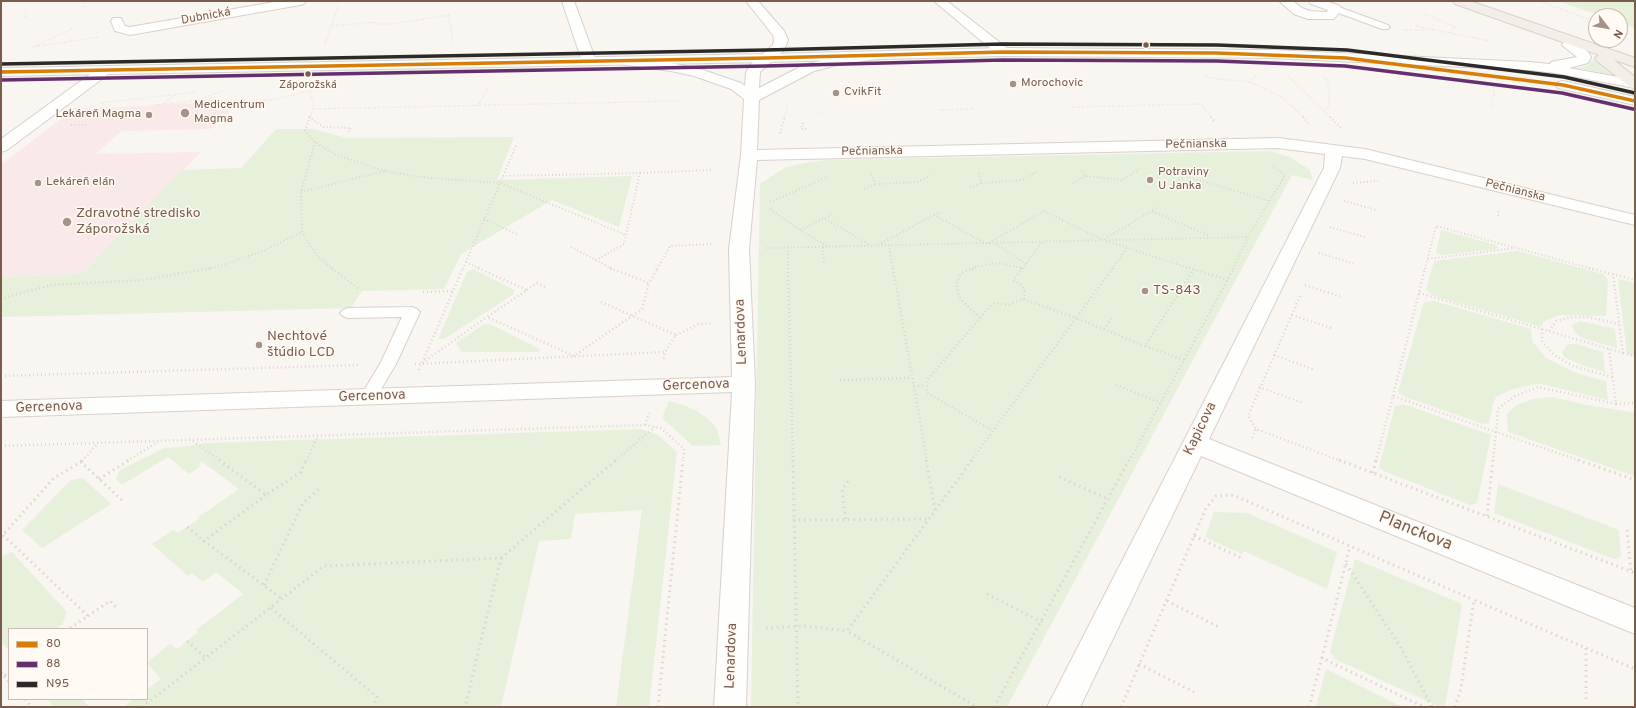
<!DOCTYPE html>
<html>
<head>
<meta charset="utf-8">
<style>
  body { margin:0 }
  #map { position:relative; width:1636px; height:708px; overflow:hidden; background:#f9f5f0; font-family:Overpass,sans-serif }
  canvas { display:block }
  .frame { position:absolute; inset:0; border:2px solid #7a5c4d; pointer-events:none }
  .legend { position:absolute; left:8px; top:628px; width:140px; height:72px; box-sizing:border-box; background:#fffaf3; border:1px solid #cabbb1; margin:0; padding:5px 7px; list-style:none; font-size:12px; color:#7a5c4d }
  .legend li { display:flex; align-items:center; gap:8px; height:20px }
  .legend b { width:20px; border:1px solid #cabbb1 }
  .north { position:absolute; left:1588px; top:8px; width:40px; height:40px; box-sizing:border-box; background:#fffaf3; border:1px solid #cabbb1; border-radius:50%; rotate:121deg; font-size:11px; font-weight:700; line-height:16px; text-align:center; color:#7a5c4d }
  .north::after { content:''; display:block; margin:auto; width:14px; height:18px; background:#a69286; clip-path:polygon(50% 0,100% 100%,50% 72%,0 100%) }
</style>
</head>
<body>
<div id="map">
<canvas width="1636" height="708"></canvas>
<div class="frame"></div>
<ul class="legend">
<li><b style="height:5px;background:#d77e09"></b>80</li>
<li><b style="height:5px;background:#642f6c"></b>88</li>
<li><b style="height:5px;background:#2b2a29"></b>N95</li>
</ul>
<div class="north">N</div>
</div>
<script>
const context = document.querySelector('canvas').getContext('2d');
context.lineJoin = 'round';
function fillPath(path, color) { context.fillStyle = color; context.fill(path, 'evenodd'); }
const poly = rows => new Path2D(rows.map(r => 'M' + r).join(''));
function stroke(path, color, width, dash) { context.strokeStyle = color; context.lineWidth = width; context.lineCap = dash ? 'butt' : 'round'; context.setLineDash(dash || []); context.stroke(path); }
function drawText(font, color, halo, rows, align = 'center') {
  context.font = font + ' Overpass,sans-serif'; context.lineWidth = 3; context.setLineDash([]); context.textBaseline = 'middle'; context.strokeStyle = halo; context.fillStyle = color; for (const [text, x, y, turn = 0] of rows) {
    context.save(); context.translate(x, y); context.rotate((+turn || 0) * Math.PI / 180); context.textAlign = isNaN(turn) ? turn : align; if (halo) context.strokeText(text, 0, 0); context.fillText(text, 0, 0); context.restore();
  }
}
fillPath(poly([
  [237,103,210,129,122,131,95,154,201,152,82,274,1,277,1,165,75,108,152,106,155,104]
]), '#fae9e9');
fillPath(poly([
  [1557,1,1635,1,1635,28,1620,22,1620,16,1601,16],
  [1594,59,1606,66,1617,76,1579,68,1588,65],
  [276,129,313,129,347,138,514,137,497,180,632,176,619,227,552,200,461,254,444,289,362,291,351,308,1,317,1,277,82,274,182,170,241,168],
  [1270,151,1290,157,1310,170,1313,180,1292,175,1007,707,751,707,760,184,784,168,804,163,827,160],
  [1441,230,1496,245,1498,247,1496,249,1442,255,1436,253],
  [1518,251,1603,274,1608,279,1606,316,1559,315,1543,322,1542,327,1434,296,1426,290,1434,261],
  [473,269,514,290,514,294,444,339,438,339,467,272],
  [1618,279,1635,283,1635,356,1627,354],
  [1434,301,1531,329,1532,341,1545,357,1576,373,1606,381,1608,400,1541,384,1530,385,1510,390,1496,397,1493,404,1489,423,1483,424,1405,397,1398,392,1424,302],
  [1580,321,1615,329,1617,348,1582,338,1574,331,1572,325],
  [489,324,498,328,541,350,538,352,462,352,456,343,483,325],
  [1568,344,1575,344,1603,352,1605,372,1584,366,1564,357,1562,352],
  [1553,397,1587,405,1631,412,1635,411,1635,476,1508,432,1507,414,1515,406,1532,399],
  [669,401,683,405,697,411,709,420,717,429,721,445,693,446,662,418],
  [1400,405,1406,405,1491,435,1477,503,1470,505,1384,471,1379,467,1395,406],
  [641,429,658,435,677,452,649,707,616,707,642,510,575,514,571,539,539,541,501,707,123,707,134,699,147,699,147,689,161,679,147,663,170,644,177,649,198,632,196,630,243,594,216,572,203,582,192,573,188,576,152,544,173,530,178,533,199,519,197,518,239,489,201,461,199,467,189,474,168,457,122,485,116,479,120,470,164,448,183,447,205,443],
  [83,478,111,504,42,548,22,530,71,480],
  [1498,484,1619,530,1621,557,1614,559,1494,513],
  [1214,512,1247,513,1337,552,1327,589,1244,551,1242,554,1205,537],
  [12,552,67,612,62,625,55,629,9,629,9,650,1,642,1,557],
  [1355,559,1462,604,1445,707,1440,707,1335,659,1330,651],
  [1326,669,1403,707,1316,707],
  [47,699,82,699,89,707,54,707]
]), '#e7f0db');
const service = poly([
  [1336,6,1388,25,1390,27,1388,29,1382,29,1333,11,1332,9,1333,7,1336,6],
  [412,307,417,309,420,312,396,364,374,401,368,403,362,401,360,397,380,364,402,317,348,318,343,316,340,313,343,310,348,308,412,307]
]);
const minor = poly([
  [280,1,306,1,304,4,300,5,130,35,115,31,111,21,113,18,121,18,125,26,130,27,280,1],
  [562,1,574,1,596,61,594,64,589,65,584,64,582,61,562,1],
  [746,1,758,1,784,31,788,40,784,50,760,72,759,88,804,65,836,57,870,52,875,53,877,56,875,59,870,60,837,65,814,71,759,100,757,150,1278,138,1365,149,1635,215,1635,225,1365,159,1342,156,1340,168,1209,439,1635,608,1635,634,1201,456,1080,707,1047,707,1324,168,1325,154,1278,148,757,160,749,249,755,384,746,707,714,707,732,392,1,417,1,401,732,377,729,249,741,155,744,99,731,89,694,76,671,71,626,65,621,64,619,61,621,58,626,57,671,63,703,70,741,83,745,86,746,72,752,63,773,45,774,40,773,35,746,1],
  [934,1,947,1,1008,49,1010,52,1008,55,998,55,934,1],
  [1279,1,1293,1,1302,8,1310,11,1327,12,1328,10,1311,4,1309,1,1326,1,1340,6,1342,9,1334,19,1308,19,1294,14,1279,1],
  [105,66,110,67,112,70,110,73,7,150,1,152,1,139,100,67,105,66]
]);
const tertiary = poly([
  [1569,41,1574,42,1588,52,1591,57,1588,63,1569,68,1635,80,1635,88,1555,73,1529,70,1273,58,1003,56,766,62,1,76,1,68,766,54,1003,48,1273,50,1529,62,1550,64,1551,62,1556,61,1577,57,1562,45,1564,42,1569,41],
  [1563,81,1635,97,1635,105,1558,88,1556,85,1558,82,1563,81]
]);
const primary = poly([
  [1453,1,1470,1,1635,58,1635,67,1614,60,1635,77,1635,88,1630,87,1597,61,1595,58,1599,55,1455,4,1453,1]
]);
stroke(service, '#d7d1cb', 2);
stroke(minor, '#d7d1cb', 2);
stroke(tertiary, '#d7d1cb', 2);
stroke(primary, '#dad1cc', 2);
stroke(poly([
  [84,1,84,7],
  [1539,1,1596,22],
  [1425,14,1455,27,1450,32],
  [25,17,26,10],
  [331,26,375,22,375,24,392,24,449,15,453,43],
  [1416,26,1489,41],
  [1405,30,1433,30],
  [1620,30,1635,36],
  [325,44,340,1],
  [35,46,74,28],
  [32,47,99,37],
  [1205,75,1208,78,1250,82,1282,97,1304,118],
  [1288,76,1331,118],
  [1324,78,1326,79,1329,89,1329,105,1325,111],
  [1250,82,1257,75],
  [194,101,273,100,316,89],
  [101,103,197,92],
  [164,103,176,94],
  [164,104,194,101,223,91],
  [1491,105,1494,95,1493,86],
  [478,106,490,85],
  [1072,107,1201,104,1212,118],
  [313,109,679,101],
  [819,110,819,113],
  [940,110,973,109],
  [309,117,310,118],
  [310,118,314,105,310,91],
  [784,118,788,105]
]), '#dcd5d0', 1.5, [0.5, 2]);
stroke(poly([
  [309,117,323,127,351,128,348,133],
  [310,117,305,131,315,142,336,155,385,171],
  [1211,117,1215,122],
  [1303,117,1308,123],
  [1330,117,1341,128],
  [803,123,801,129,808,129],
  [71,125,86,125],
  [780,133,785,117],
  [315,142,301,192,302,232,317,256,333,269],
  [1181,168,1185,176,1270,201],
  [1082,171,1085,176,1122,180,1139,169],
  [640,173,711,170],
  [979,173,981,183,1022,180,1036,172],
  [871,174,876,184,917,182,932,175],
  [503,176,640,173,624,244,596,260,612,269],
  [1176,182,1185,176],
  [1353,183,1378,181],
  [1072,184,1085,176],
  [970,188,981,183],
  [864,189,876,184],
  [301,192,385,171,420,177,500,183,626,235],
  [1344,201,1376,210],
  [770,202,828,177],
  [770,209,800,230],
  [1152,210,1158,207],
  [934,215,941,212],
  [1498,216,1499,209],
  [825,218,832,214],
  [484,219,519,235],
  [1330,227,1365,237],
  [1104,239,1152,211,1210,236],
  [1106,241,1192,269],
  [996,244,1026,264],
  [878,245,934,215,987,244,1044,211,1101,239],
  [889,245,893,269],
  [827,246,800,230,824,218,870,245],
  [571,247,596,260],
  [788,247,788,269],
  [823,247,824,265],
  [766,248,1248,237],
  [1319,253,1355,264],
  [1428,259,1515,248],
  [466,262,480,269],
  [208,269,223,265,263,251,302,232],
  [463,269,516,146],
  [657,269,670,246,712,244],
  [972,269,978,266,999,263,1022,268],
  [1022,269,1042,242],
  [1112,269,1127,248],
  [1233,269,1248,237,1285,175,1272,166],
  [1425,269,1436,226,1593,269]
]), '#dcd5d0', 2, [1, 2.5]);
stroke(poly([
  [332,268,359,289],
  [478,268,527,290,487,317,574,356,642,309,649,283],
  [610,268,649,283,658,268],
  [788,268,793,461],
  [893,268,927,461],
  [974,268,961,273,956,284,960,299,981,319],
  [1020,268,1022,268],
  [1023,268,1013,280,1022,286,1025,292,1023,299],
  [1113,268,1076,318,1145,346],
  [1189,268,1228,280],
  [1589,268,1635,280],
  [1305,285,1342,297],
  [527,290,537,283,545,287],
  [423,292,453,291],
  [1419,293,1623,353,1613,274],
  [1300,296,1248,416,1256,429,1341,461],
  [1,300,10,296,51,285,144,280,212,268],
  [601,302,676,335,665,352,663,361],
  [1292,315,1331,328],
  [1104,329,1112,317],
  [1542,329,1542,341,1554,355,1573,366,1612,377],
  [1549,331,1556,321,1572,317,1588,317,1619,324],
  [676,335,699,324,713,323],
  [1623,353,1635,356],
  [1274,355,1315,370],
  [1184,360,1145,346,1194,269],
  [422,363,487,317],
  [415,364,665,352],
  [419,370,463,268],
  [1,376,358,365],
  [840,380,912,378],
  [1116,385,1161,403],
  [914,386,925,386],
  [1259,387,1303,403],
  [1393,396,1425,268],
  [1616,404,1635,403],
  [645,425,649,413],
  [1252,438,1256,429],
  [193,441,221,461],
  [1,446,645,425,661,428,684,449,683,461],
  [82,461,98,443],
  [127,461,158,442],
  [306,461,318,436],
  [615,461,655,427],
  [971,461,1076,318,1023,299,1009,305,993,303,927,380,927,393,993,431],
  [1129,461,1234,268],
  [1376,461,1393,396,1496,432,1498,409,1515,396,1538,387,1616,404,1609,349],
  [1493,461,1496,432,1581,461]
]), '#dcd5d0', 2.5, [1, 3]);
stroke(poly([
  [219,460,266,495,301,472,306,460],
  [793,460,798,707],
  [926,460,935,510],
  [972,460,847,631,977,707],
  [1339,460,1635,573],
  [1578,460,1635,480],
  [81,462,82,460],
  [1373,473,1376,460],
  [1059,477,1108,499],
  [99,479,129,460],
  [266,495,204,541,282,599],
  [1487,516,1493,460],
  [846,519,842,489,850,479],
  [793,520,929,519],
  [187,527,204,541],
  [1627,530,1631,572],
  [3,535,88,616,69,629],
  [1194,536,1244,559],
  [1,537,54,478,81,462,124,502],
  [501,558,616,460],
  [1346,564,1400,646,1432,707],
  [264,585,303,503,321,487],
  [987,594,1042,622],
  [1167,601,1219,627],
  [271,608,377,697,373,707],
  [88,616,110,601,118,609],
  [766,628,806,626,847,631],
  [187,641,206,658],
  [1586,648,1586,703],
  [1322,658,1350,546],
  [1139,664,1194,692],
  [1,673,4,676,9,672],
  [4,676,9,682],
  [25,699,32,707],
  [142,707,324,566,501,558,465,707],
  [658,707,683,460],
  [994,707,1129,460],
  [1121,707,1206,508,1216,496,1233,495,1474,600],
  [1309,707,1322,658,1424,707],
  [1455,707,1461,688,1474,600,1635,669]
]), '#dcd5d0', 3, [1.5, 4]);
fillPath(service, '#fefefd');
fillPath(minor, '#fefefd');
fillPath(tertiary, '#fefefd');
fillPath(primary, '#f3eee8');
stroke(poly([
  [1,72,766,58,1003,52,1217,53,1346,58,1563,85,1635,101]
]), '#d77e09', 3.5);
stroke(poly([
  [1,80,766,66,1003,60,1217,61,1345,66,1562,93,1633,109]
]), '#642f6c', 3.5);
stroke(poly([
  [1,64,766,50,1003,44,1217,45,1347,50,1564,77,1635,93]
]), '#2b2a29', 3.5);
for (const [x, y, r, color] of [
  [1146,45,3.5,"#7a5c4d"],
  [308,74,3.5,"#7a5c4d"],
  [1013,84,4,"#a69286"],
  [836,93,4,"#a69286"],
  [185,113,5,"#a69286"],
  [149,115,4,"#a69286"],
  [1150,180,4,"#a69286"],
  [38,183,4,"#a69286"],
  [67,222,5,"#a69286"],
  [1145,291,4,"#a69286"],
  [259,345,4,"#a69286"]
]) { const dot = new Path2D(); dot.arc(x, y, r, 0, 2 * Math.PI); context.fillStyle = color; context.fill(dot); stroke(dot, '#fffaf3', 1.5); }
drawText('11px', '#7a5c4d', '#fffaf3', [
  ["Záporožská",308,86]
]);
drawText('12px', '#7a5c4d', '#fffaf3', [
  ["Dubnická",206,17,-10],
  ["Pečnianska",1196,145,-1],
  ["Pečnianska",872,152,-1],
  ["Pečnianska",1515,191,14]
]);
drawText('12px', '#7a5c4d', '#fffaf3', [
  ["Morochovic",1021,84],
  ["CvikFit",844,93],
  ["Medicentrum",194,106],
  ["Magma",194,120],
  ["Lekáreň Magma",141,115,"right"],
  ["Potraviny",1158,173],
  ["U Janka",1158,187],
  ["Lekáreň elán",46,183]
], 'left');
drawText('14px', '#7a5c4d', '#fffaf3', [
  ["Zdravotné stredisko",76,214],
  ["Záporožská",76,230],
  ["TS-843",1153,291],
  ["Nechtové",267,337],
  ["štúdio LCD",267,353]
], 'left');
drawText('14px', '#7a5c4d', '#fffaf3', [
  ["Lenardova",742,332,-92],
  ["Gercenova",696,386,-2],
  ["Gercenova",372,397,-2],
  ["Gercenova",49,408,-2],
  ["Kapicova",1201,429,-64],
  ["Lenardova",732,656,-88]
]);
drawText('17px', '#7a5c4d', '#fffaf3', [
  ["Planckova",1415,532,22]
]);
</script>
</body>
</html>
